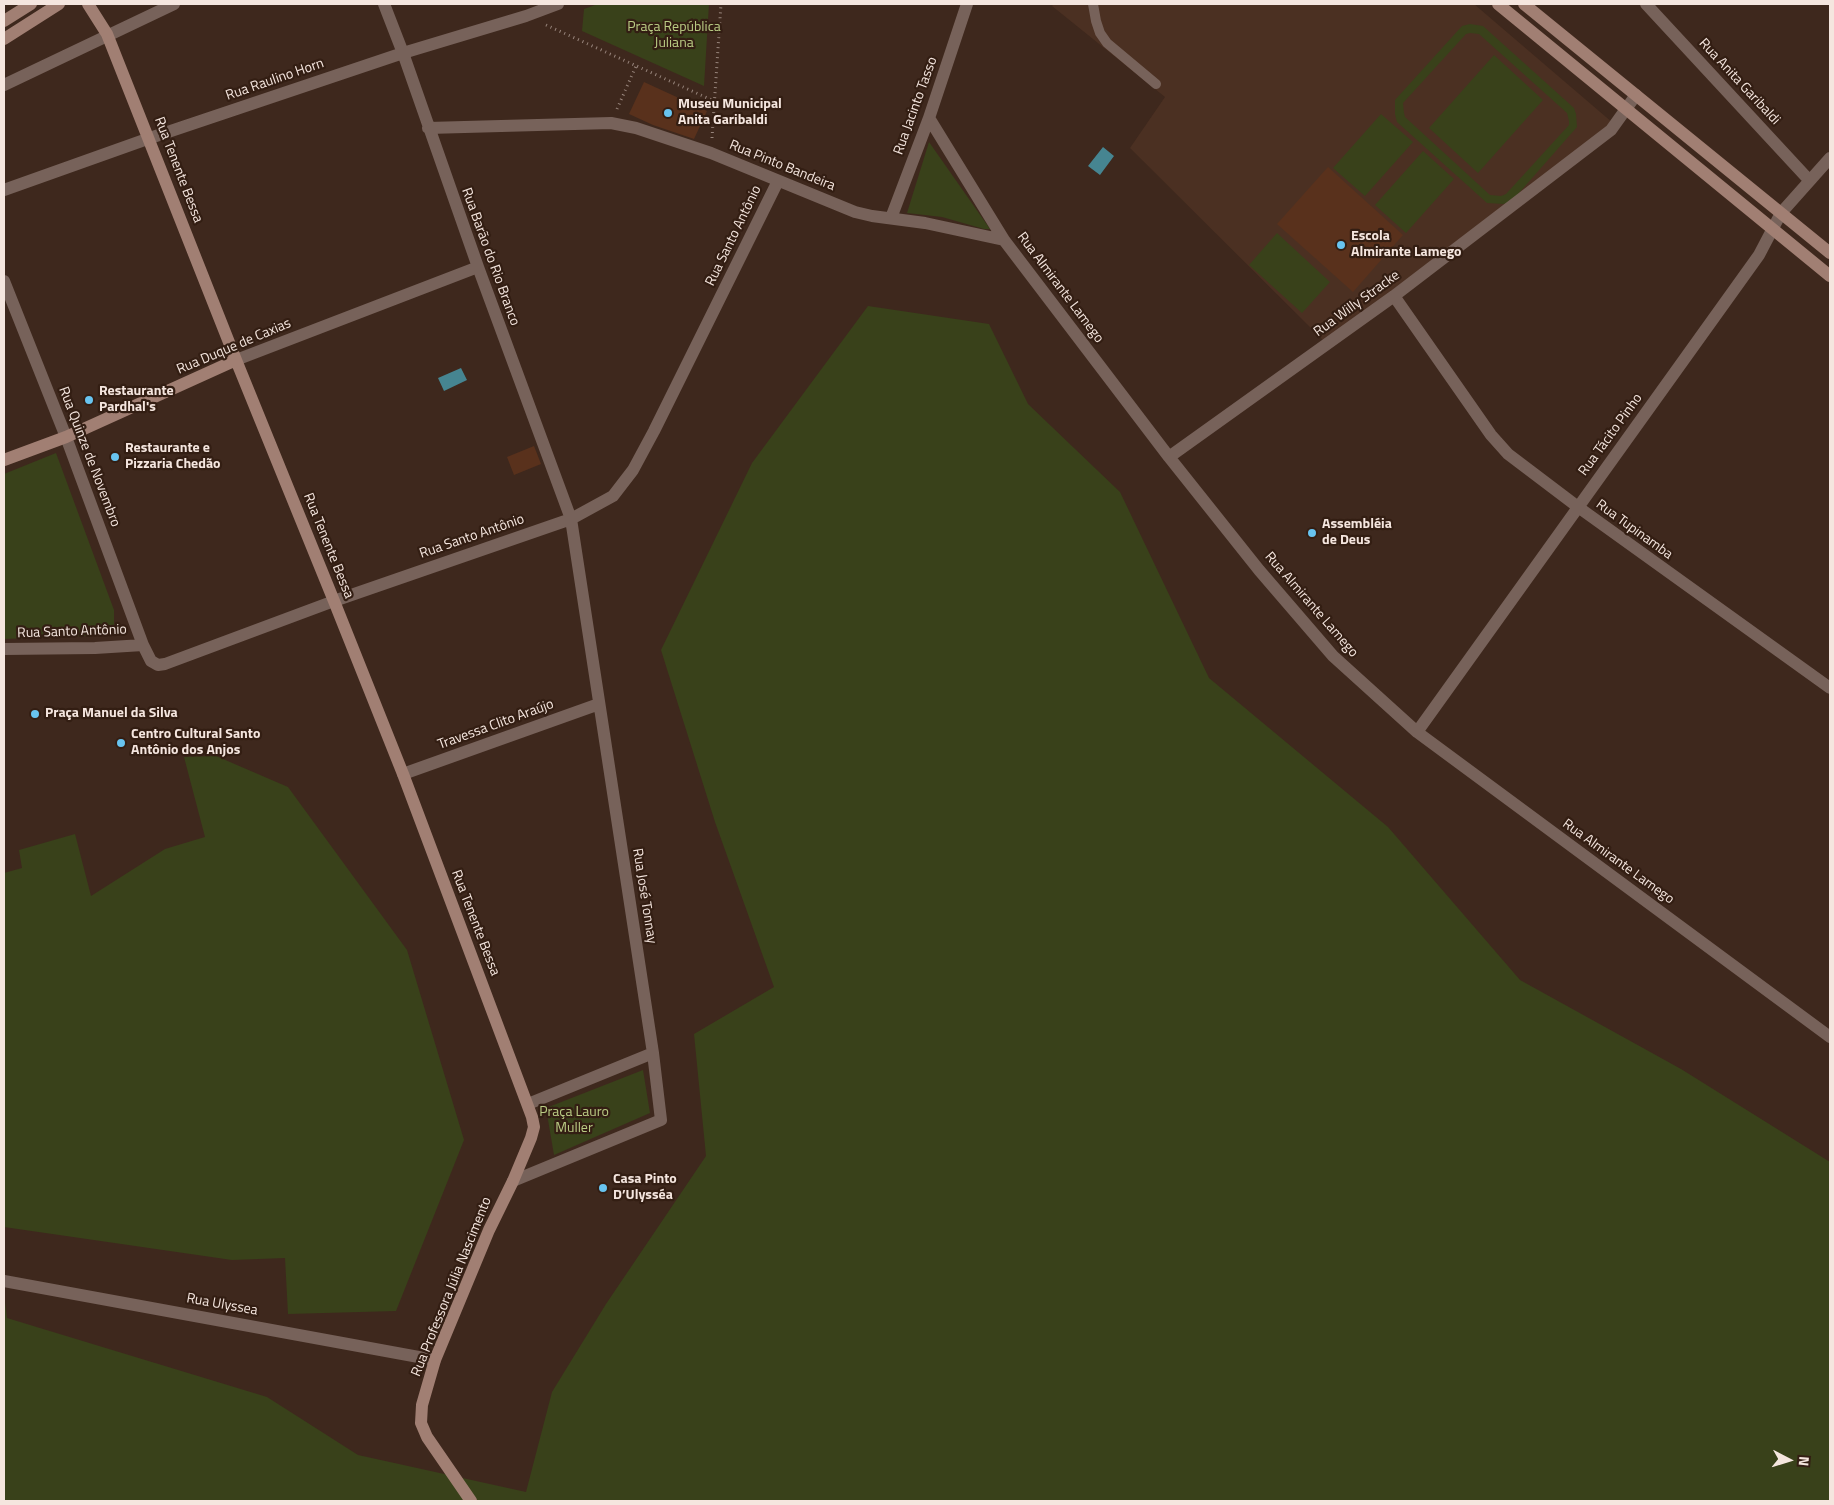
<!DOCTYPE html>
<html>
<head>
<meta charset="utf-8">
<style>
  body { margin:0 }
  #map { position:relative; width:1834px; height:1505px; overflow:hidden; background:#3e281d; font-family:"Titillium Web",sans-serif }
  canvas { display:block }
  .frame { position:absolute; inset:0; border:5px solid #f5e6df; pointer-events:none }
  .north { position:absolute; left:1764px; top:1435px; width:50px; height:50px; -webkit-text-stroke:4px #331e13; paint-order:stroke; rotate:95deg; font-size:14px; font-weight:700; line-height:20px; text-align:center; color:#f5e6df }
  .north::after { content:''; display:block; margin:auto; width:18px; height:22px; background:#f5e6df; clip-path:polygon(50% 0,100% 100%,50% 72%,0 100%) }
</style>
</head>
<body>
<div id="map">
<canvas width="1834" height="1505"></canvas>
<div class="frame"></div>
<div class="north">N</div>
</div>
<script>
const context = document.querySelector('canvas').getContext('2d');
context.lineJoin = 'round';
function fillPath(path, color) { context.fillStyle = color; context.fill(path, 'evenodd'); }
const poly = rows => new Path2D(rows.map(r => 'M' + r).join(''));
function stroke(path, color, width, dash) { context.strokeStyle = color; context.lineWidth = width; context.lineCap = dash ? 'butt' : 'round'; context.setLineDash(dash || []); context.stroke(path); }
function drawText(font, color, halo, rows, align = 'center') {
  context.font = font + ' "Titillium Web",sans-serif'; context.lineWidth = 4.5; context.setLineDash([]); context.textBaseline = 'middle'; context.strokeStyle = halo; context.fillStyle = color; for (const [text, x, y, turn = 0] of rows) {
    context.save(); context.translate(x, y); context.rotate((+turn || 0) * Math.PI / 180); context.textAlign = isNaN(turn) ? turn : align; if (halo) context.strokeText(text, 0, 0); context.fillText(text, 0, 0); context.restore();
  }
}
fillPath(poly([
  [1054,4,1474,4,1613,123,1326,343,1130,148,1165,97,1052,6]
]), '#4b3022');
fillPath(poly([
  [598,4,709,4,704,86,582,31,584,9],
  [1470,24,1483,26,1574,108,1576,114,1577,127,1511,202,1503,204,1487,203,1397,122,1395,114,1395,100,1462,26],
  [1470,33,1479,34,1567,113,1569,121,1569,125,1506,194,1501,196,1490,195,1405,117,1404,113,1403,103,1466,34],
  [1494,55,1543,100,1478,173,1429,128],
  [1381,114,1413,142,1365,196,1333,168],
  [929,142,990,229,984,229,942,217,907,213],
  [1423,151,1454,179,1406,233,1375,205],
  [1277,233,1330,282,1302,313,1249,265],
  [868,306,989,324,1028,404,1120,492,1209,678,1388,827,1520,980,1681,1069,1830,1162,1830,1501,4,1501,4,1294,7,1318,267,1397,358,1455,526,1492,552,1392,606,1304,706,1156,694,1034,774,987,715,822,661,650,752,463],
  [56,453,114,610,114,625,109,635,4,639,4,474],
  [216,756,288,787,407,950,464,1140,396,1311,288,1314,285,1258,232,1260,4,1227,4,873,22,868,19,850,75,834,91,896,165,849,205,837,184,757],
  [643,1070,650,1113,554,1155,546,1108]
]), '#39411a');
fillPath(poly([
  [1103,147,1114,156,1100,175,1088,166],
  [461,368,467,380,444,391,438,378]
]), '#468591');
fillPath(poly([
  [644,82,707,111,694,139,653,125,629,114],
  [1328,167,1403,235,1353,292,1277,224],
  [534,446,541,464,514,475,507,457]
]), '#59311c');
stroke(poly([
  [546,25,714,101],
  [617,109,636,66],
  [712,138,721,4]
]), '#98857c', 3, [1, 4]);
stroke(poly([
  [1093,4,1096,21,1100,33,1107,43,1156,84]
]), '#77625a', 10);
stroke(poly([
  [384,4,403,53,478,267,571,519,653,1053,661,1120,513,1181],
  [1646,4,1809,180],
  [4,85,174,4],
  [929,118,1004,240,1169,457,1259,570,1333,656,1417,732,1830,1037],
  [428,128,611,123,636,128,711,153,855,212,872,216,925,223,1004,240],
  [4,190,150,138,403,53,526,16,558,4],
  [891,218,929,118,967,4],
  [4,281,66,437,143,645,151,661,158,665,165,664,334,601,571,519,613,496,633,470,654,431,778,181],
  [1394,296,1491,435,1508,454,1578,507,1830,688],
  [236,360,478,267],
  [1169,457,1394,296,1611,130,1636,95],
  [4,649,95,648,143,645],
  [1417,732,1759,255,1781,213,1830,158],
  [403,774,599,704],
  [528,1104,653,1053],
  [4,1281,435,1360]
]), '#77625a', 12);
stroke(poly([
  [88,4,107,34,236,360,334,601,403,774,532,1117,534,1127,531,1138,513,1181,489,1230,435,1360,422,1405,421,1423,427,1437,471,1501],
  [1498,4,1830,276],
  [1524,4,1830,253],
  [4,21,31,4],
  [4,39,59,4],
  [4,460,66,437,236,360]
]), '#a17f73', 12);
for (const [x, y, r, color] of [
  [668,113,5,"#68c4f0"],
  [1341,245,5,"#68c4f0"],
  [89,400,5,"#68c4f0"],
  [115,457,5,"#68c4f0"],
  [1312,533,5,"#68c4f0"],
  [35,714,5,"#68c4f0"],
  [121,743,5,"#68c4f0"],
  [603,1188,5,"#68c4f0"]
]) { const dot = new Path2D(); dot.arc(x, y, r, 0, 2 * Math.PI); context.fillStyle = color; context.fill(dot); stroke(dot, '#331e13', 2); }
drawText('14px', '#bacc84', '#331e13', [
  ["Praça República",674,28],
  ["Juliana",674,44],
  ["Praça Lauro",574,1113],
  ["Muller",574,1129]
]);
drawText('14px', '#f5e6df', '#331e13', [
  ["Rua Raulino Horn",275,80,-19],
  ["Rua Anita Garibaldi",1739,82,47],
  ["Rua Jacinto Tasso",916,106,-70],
  ["Rua Pinto Bandeira",782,166,22],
  ["Rua Tenente Bessa",178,170,69],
  ["Rua Santo Antônio",734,236,-64],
  ["Rua Barão do Rio Branco",490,257,70],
  ["Rua Almirante Lamego",1060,288,53],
  ["Rua Willy Stracke",1357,304,-36],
  ["Rua Duque de Caxias",234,347,-23],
  ["Rua Tácito Pinho",1611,435,-54],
  ["Rua Quinze de Novembro",89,457,69],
  ["Rua Tupinamba",1634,530,36],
  ["Rua Santo Antônio",472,537,-19],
  ["Rua Tenente Bessa",328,546,68],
  ["Rua Almirante Lamego",1311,605,49],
  ["Rua Santo Antônio",72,632,-2],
  ["Travessa Clito Araújo",496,725,-20],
  ["Rua Almirante Lamego",1618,862,36],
  ["Rua José Tonnay",644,896,81],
  ["Rua Tenente Bessa",475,923,69],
  ["Rua Professora Júlia Nascimento",452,1287,-68],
  ["Rua Ulyssea",222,1305,10]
]);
drawText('bold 14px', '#f5e6df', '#331e13', [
  ["Museu Municipal",678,105],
  ["Anita Garibaldi",678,121],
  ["Escola",1351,237],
  ["Almirante Lamego",1351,253],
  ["Restaurante",99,392],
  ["Pardhal's",99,408],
  ["Restaurante e",125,449],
  ["Pizzaria Chedão",125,465],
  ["Assembléia",1322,525],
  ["de Deus",1322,541],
  ["Praça Manuel da Silva",45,714],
  ["Centro Cultural Santo",131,735],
  ["Antônio dos Anjos",131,751],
  ["Casa Pinto",613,1180],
  ["D’Ulysséa",613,1196]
], 'left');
</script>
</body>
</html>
